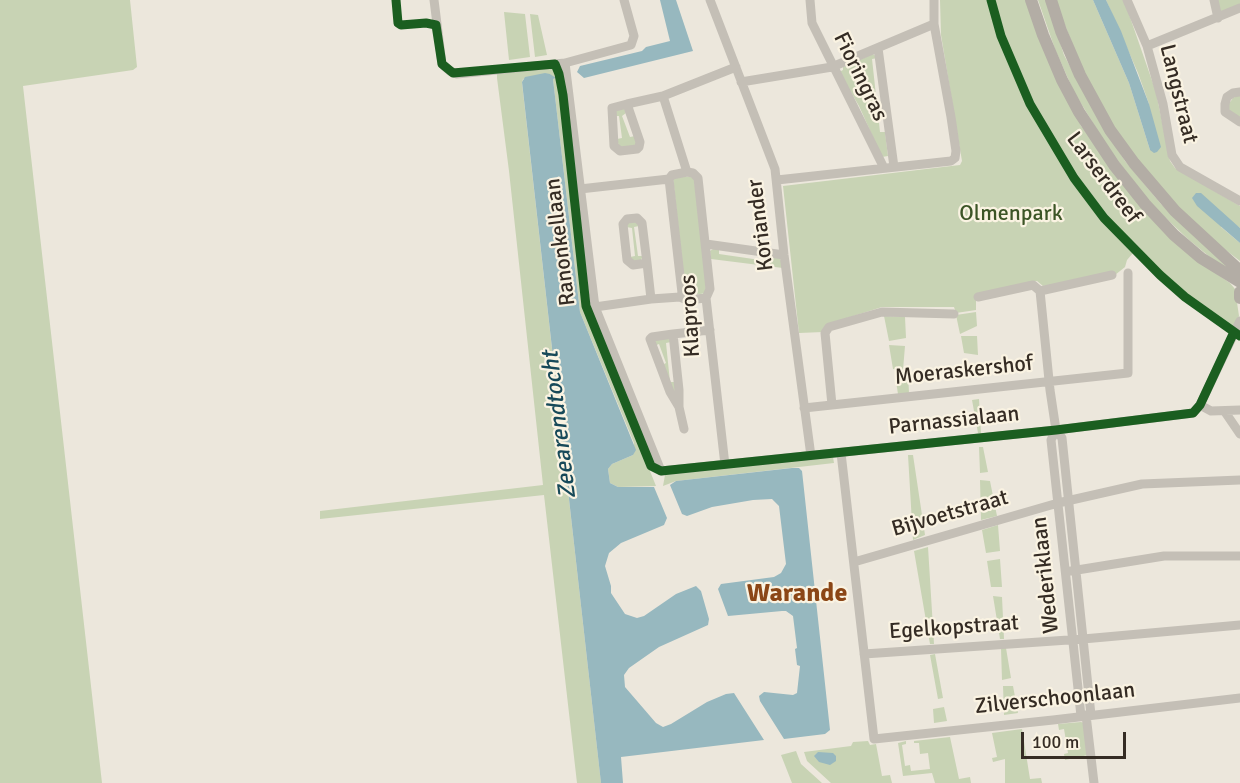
<!DOCTYPE html>
<html>
<head>
<meta charset="utf-8">
<style>
  body { margin:0 }
  #map { position:relative; width:1240px; height:783px; overflow:hidden; background:#ece7dc; font-family:Signika,sans-serif }
  canvas { display:block }
  .scale { position:absolute; left:1021px; top:732px; width:105px; height:27px; box-sizing:border-box; border:3px solid #352c24; border-top:0; padding-left:8px; font-size:18px; line-height:21px; white-space:nowrap; color:#352c24; -webkit-text-stroke:4px #faf3e2; paint-order:stroke }
</style>
</head>
<body>
<div id="map">
<canvas width="1240" height="783"></canvas>
<div class="scale">100 m</div>
</div>
<script>
const context = document.querySelector('canvas').getContext('2d');
context.lineJoin = 'round';
function fillPath(path, color) { context.fillStyle = color; context.fill(path, 'evenodd'); }
const poly = rows => new Path2D(rows.map(r => 'M' + r).join(''));
function stroke(path, color, width, dash) { context.strokeStyle = color; context.lineWidth = width; context.lineCap = dash ? 'butt' : 'round'; context.setLineDash(dash || []); context.stroke(path); }
function drawText(font, color, halo, rows, align = 'center') {
  context.font = font + ' Signika,sans-serif'; context.lineWidth = 4.5; context.setLineDash([]); context.textBaseline = 'middle'; context.strokeStyle = halo; context.fillStyle = color; for (const [text, x, y, turn = 0] of rows) {
    context.save(); context.translate(x, y); context.rotate((+turn || 0) * Math.PI / 180); context.textAlign = isNaN(turn) ? turn : align; if (halo) context.strokeText(text, 0, 0); context.fillText(text, 0, 0); context.restore();
  }
}
fillPath(poly([
  [0,0,130,0,137,67,133,70,23,86,102,783,0,783],
  [940,0,988,0,1000,40,1027,103,1048,141,1078,189,1133,253,1127,260,1125,267,1115,275,1043,286,1037,281,976,294,976,310,956,313,954,307,882,307,828,324,823,332,799,333,783,186,943,167,960,165,962,161,941,35],
  [993,0,1028,0,1081,126,1202,264,1230,283,1235,289,1239,316,1234,329,1205,310,1152,264,1095,204,1045,128,1023,84,1000,25],
  [1038,0,1046,0,1064,55,1098,119,1125,161,1161,204,1195,237,1240,275,1216,262,1189,240,1152,205,1109,149,1074,92,1055,49],
  [1055,0,1093,0,1129,83,1150,150,1149,104,1138,73,1106,0,1124,0,1156,92,1170,161,1175,168,1240,206,1240,228,1227,219,1221,227,1240,243,1240,261,1214,241,1174,204,1128,149,1090,88],
  [1217,0,1240,0,1240,6,1217,13],
  [504,12,525,14,530,57,509,60],
  [530,14,538,15,547,55,535,57],
  [873,54,878,58,872,59,880,132,885,132,888,156,882,157,859,106,839,72,843,70,843,67],
  [554,67,560,85,585,309,656,486,618,487,610,483,608,469,612,464,633,455,634,443,580,312,553,79,555,79,550,74,523,79,522,83,601,783,577,783,544,495,320,519,320,511,543,485,509,171,497,78,497,74],
  [1240,94,1240,120,1229,111,1228,105,1233,98],
  [624,108,626,113,622,116,630,137,635,136,637,144,634,147,619,147,617,139,622,138,619,116,614,116,614,110],
  [676,176,694,177,707,293,686,296,673,178],
  [636,221,639,226,634,227,638,256,643,256,641,260,635,262,630,257,635,256,632,228,626,227,628,223],
  [713,249,719,249,719,254,767,261,769,255,780,258,783,268,711,259,710,251],
  [976,312,977,326,960,334,956,315],
  [884,316,905,317,906,338,889,341],
  [961,336,977,336,978,355,964,353],
  [668,338,671,342,666,343,670,382,675,382,676,391,674,392,662,365,666,363,659,344,654,346,655,340],
  [889,345,905,346,903,370,893,369],
  [908,373,909,393,898,394,895,375],
  [979,399,981,433,978,433,972,400],
  [979,447,983,447,988,472,980,473],
  [908,455,913,455,925,535,913,540],
  [833,457,834,463,676,481,663,486,665,475],
  [980,480,990,481,997,516,981,520],
  [998,525,1000,551,986,553,982,530],
  [928,547,934,644,930,644,914,551],
  [1000,559,1002,587,991,587,987,561],
  [993,596,1002,597,1004,639,1000,639],
  [1001,648,1006,648,1011,678,1002,680],
  [935,654,943,698,938,699,930,655],
  [1003,686,1013,686,1018,713,1004,715],
  [944,707,947,721,934,723,933,709],
  [1081,722,1084,723,1088,755,1065,760,1064,754,1068,753,1064,729,1059,730,1058,724],
  [1022,729,1030,779,1041,778,1042,783,1005,783,1005,759,993,762,992,758,997,757,992,733],
  [950,737,959,779,970,777,971,783,935,783,932,773,903,776,898,743,906,741,906,744,902,745,905,766,910,765,911,771,930,769,928,753,920,754,919,743,914,743,914,741],
  [868,741,870,745,876,744,882,776,890,775,892,783,831,783,807,761,804,752,851,746,853,742],
  [796,751,801,764,822,783,792,783,781,755]
]), '#c8d3b4');
fillPath(poly([
  [660,0,676,0,693,51,584,78,577,72,580,66,642,51,646,47,670,41],
  [1093,0,1106,0,1121,31,1149,104,1161,147,1157,152,1154,153,1150,150,1129,83],
  [545,73,550,74,556,78,553,79,580,312,636,450,633,455,612,464,608,469,610,483,618,487,654,487,667,518,664,525,621,543,609,553,605,566,611,586,611,593,625,614,637,618,644,616,676,594,696,586,701,591,709,619,708,625,659,647,629,668,624,675,625,687,656,723,663,727,671,724,707,702,726,694,734,693,764,740,621,757,623,783,601,783,522,82,525,77],
  [1196,193,1201,193,1240,228,1240,243,1197,206,1192,198],
  [792,468,799,468,802,471,830,730,825,734,784,739,760,701,759,696,764,692,793,695,797,693,800,666,797,665,795,649,797,648,793,616,786,611,782,611,728,616,718,589,721,584,774,577,781,573,786,564,779,506,772,499,753,500,712,507,687,516,682,514,670,485,676,481],
  [818,752,833,753,836,756,836,761,830,765,819,762,814,756]
]), '#97b8bf');
stroke(poly([
  [434,0,442,64,450,71,457,74,565,63,631,45,634,36,624,0],
  [710,0,775,169,784,255,811,456],
  [810,0,812,23,884,168],
  [1127,0,1147,46,1163,104,1172,155,1180,167,1240,201],
  [1214,0,1218,18],
  [1147,46,1240,8],
  [878,48,894,167],
  [565,63,595,307,661,471,1056,430,1193,413,1200,405,1240,321],
  [741,82,832,67,934,24],
  [1240,92,1233,93,1227,97,1225,104,1225,112,1240,122],
  [663,96,687,172,693,173,698,178,710,289,706,298,725,465],
  [627,104,640,142,639,147,637,149,620,151,614,146,612,108,627,104,663,96,736,67],
  [777,180,951,161,955,158,956,151,951,117,934,24,934,0],
  [580,189,669,179],
  [706,244,784,255],
  [647,263,642,223,637,218,627,219,623,224,627,260,633,265,647,263,651,299],
  [1040,291,1050,390,1056,430,1062,438,1091,715],
  [680,297,682,293,669,179,672,175,687,172],
  [978,297,1033,285,1040,291,1112,275],
  [595,307,651,299,680,297,687,300,706,298],
  [673,334,679,390,679,407,670,392,650,339,652,337,673,334,710,330],
  [832,405,825,333,829,327,882,312,954,314],
  [1200,405,1211,411,1240,410],
  [679,407,684,429],
  [804,408,1128,373,1128,273],
  [1225,412,1240,434],
  [1056,430,1051,440,1081,716],
  [841,453,874,739,1053,720,1240,698],
  [854,562,1058,503,1142,484,1240,480],
  [1071,571,1164,556,1240,556],
  [864,654,1083,639,1240,625],
  [1086,715,1094,783]
]), '#c4bfb6', 9);
stroke(poly([
  [1031,0,1043,35,1062,80,1079,112,1114,165,1145,204,1174,235,1201,258,1240,282],
  [1051,0,1061,31,1080,75,1110,130,1134,163,1175,211,1240,271],
  [1240,292,1240,298]
]), '#b3ada5', 12);
stroke(poly([
  [396,0,398,23,401,25,426,23,436,25,442,64,453,73,555,64,559,74,563,95,586,306,651,466,661,471,1056,430,1193,413,1200,405,1234,332],
  [991,0,1001,36,1030,104,1074,178,1104,218,1160,275,1185,297,1240,336]
]), '#1b5e20', 9);
drawText('22px', '#352c24', '#faf3e2', [
  ["Fioringras",860,77,64],
  ["Langstraat",1178,94,76],
  ["Larserdreef",1103,178,53],
  ["Koriander",761,225,-97],
  ["Ranonkellaan",561,242,-97],
  ["Klaproos",691,316,-93],
  ["Moeraskershof",964,371,-6],
  ["Parnassialaan",954,421,-6],
  ["Bijvoetstraat",950,514,-16],
  ["Wederiklaan",1046,575,-96],
  ["Egelkopstraat",954,628,-4],
  ["Zilverschoonlaan",1055,699,-6]
]);
drawText('22px', '#3c5526', '#faf3e2', [
  ["Olmenpark",1011,214]
]);
drawText('italic 24px', '#174959', '#faf3e2', [
  ["Zeearendtocht",560,425,-97]
]);
drawText('bold 26px', '#8b4616', '#faf3e2', [
  ["Warande",797,594]
]);
</script>
</body>
</html>
